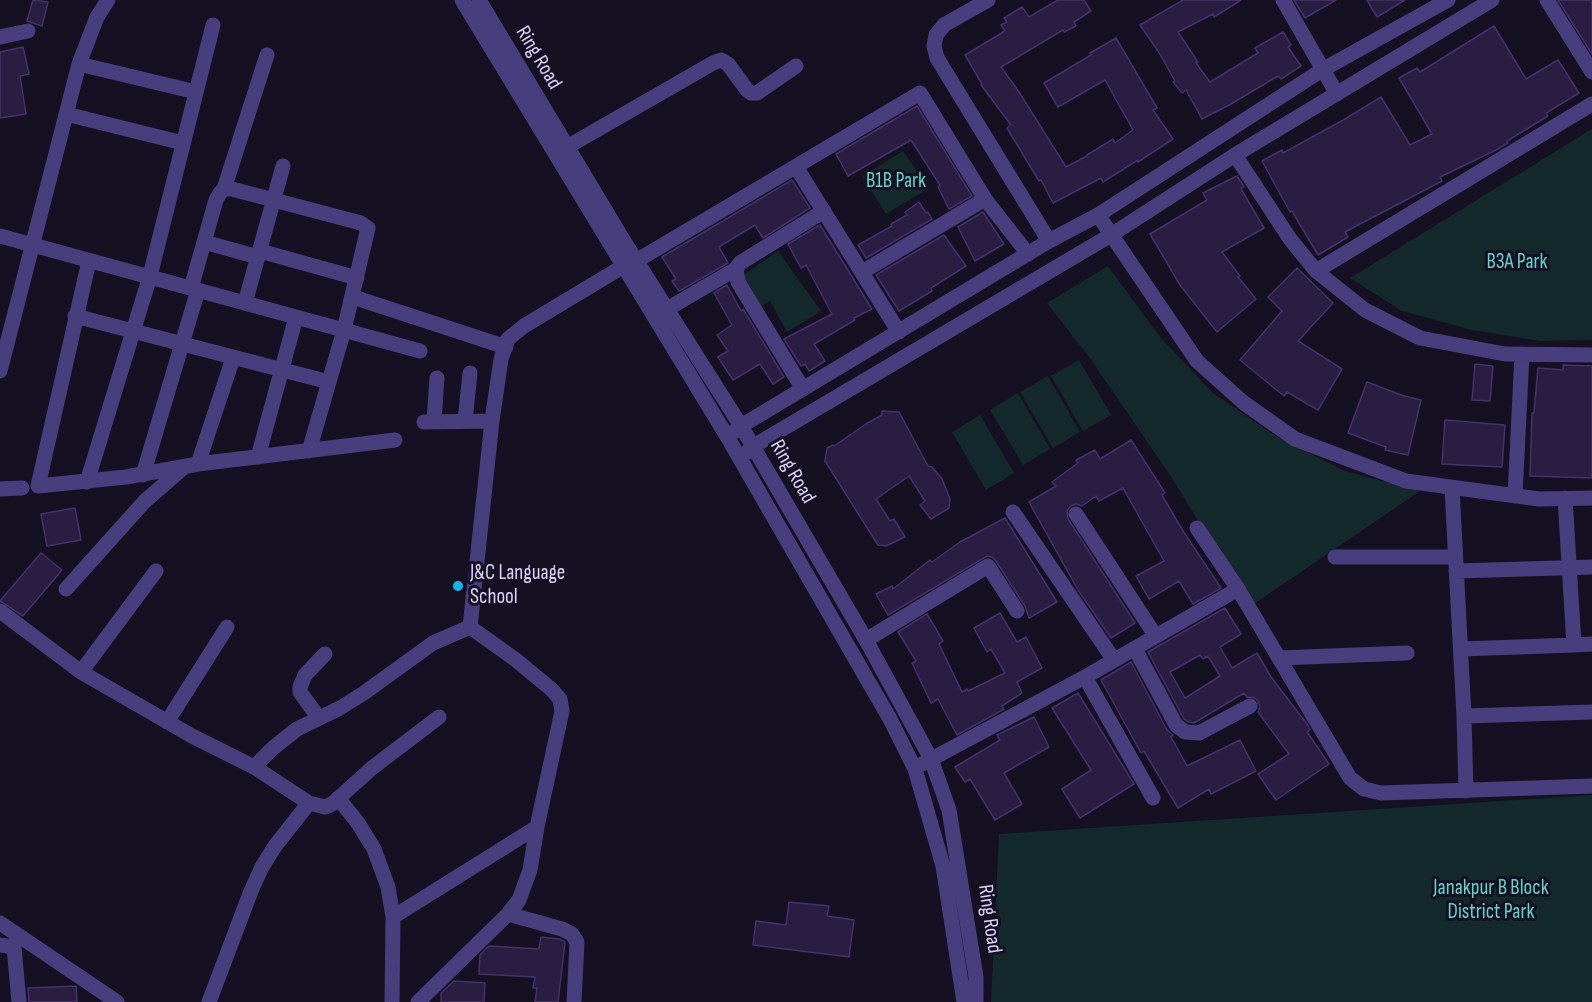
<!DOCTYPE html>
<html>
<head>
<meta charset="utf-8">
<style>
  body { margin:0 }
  canvas { display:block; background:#151022 }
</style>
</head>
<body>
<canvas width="1592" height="1002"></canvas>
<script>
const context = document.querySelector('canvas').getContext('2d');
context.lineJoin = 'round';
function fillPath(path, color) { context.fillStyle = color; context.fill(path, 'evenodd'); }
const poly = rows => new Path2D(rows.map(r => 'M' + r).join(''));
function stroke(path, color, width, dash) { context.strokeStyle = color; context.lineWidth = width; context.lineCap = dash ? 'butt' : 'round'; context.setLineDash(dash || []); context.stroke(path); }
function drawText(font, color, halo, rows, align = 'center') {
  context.font = font + ' "Sofia Sans Condensed",sans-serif'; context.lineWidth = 6; context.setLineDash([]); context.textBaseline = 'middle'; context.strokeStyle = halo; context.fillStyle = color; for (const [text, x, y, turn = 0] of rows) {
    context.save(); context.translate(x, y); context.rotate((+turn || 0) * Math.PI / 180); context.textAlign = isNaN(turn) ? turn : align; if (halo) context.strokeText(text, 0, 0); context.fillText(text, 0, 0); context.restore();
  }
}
fillPath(poly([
  [1592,129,1592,340,1540,341,1472,330,1402,311,1350,278],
  [903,151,929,188,886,214,862,176],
  [778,251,821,311,787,332,770,301,757,308,738,279],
  [1108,266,1160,337,1213,393,1277,437,1345,471,1420,491,1251,606,1170,475,1092,361,1047,303],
  [1079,360,1111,415,1083,431,1051,376],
  [1048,376,1080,432,1053,448,1020,392],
  [1018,393,1050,449,1023,465,990,410],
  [980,415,1014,473,986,490,952,432],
  [1592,795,1592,1002,991,1002,999,834]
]), '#13292b');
const building = poly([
  [33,0,48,2,42,26,27,21,33,0],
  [1058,0,1084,0,1091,11,1074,22,1076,26,1064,32,1063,30,1001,67,1019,92,1066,167,1087,156,1087,155,1113,139,1115,143,1133,130,1105,80,1058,107,1044,83,1091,55,1090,53,1116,38,1157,108,1153,110,1173,139,1138,162,1138,160,1103,182,1101,178,1053,203,1041,180,1039,181,1007,128,1011,125,981,85,982,84,965,55,1005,31,1001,25,1007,22,1004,18,1022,7,1029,17,1058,0],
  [1183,0,1241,0,1214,17,1213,14,1178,32,1198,62,1196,63,1210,82,1258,53,1255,48,1283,32,1291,45,1288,47,1301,66,1281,79,1278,76,1231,104,1202,119,1186,90,1182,93,1173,82,1175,81,1158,51,1140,25,1183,0],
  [1294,0,1336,0,1305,18,1294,0],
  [1367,0,1405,0,1377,17,1367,0],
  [1558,0,1592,0,1592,54,1558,0],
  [1494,26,1526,79,1558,60,1579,93,1546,113,1548,116,1507,141,1508,143,1496,150,1440,177,1442,181,1345,232,1348,237,1318,255,1292,211,1290,212,1262,161,1282,150,1283,153,1345,119,1381,97,1410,145,1432,134,1399,78,1417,68,1420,72,1494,26],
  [23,47,29,74,20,76,26,114,0,118,0,52,23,47],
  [917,106,972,196,949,209,938,187,940,185,911,140,848,176,836,154,917,106],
  [1237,176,1244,187,1241,189,1264,228,1222,252,1240,276,1238,277,1256,299,1217,332,1180,285,1150,234,1207,200,1203,193,1237,176],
  [792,180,810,208,763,238,755,225,727,242,719,247,728,263,679,291,672,281,676,279,662,257,792,180],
  [919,202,926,213,928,212,932,219,866,258,858,245,892,226,891,224,907,215,905,212,919,202],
  [983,212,1004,244,975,261,958,227,983,212],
  [820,225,872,309,854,318,855,320,814,344,825,361,809,371,805,364,801,366,784,339,832,314,806,265,801,268,788,244,820,225],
  [944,235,966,266,931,288,932,291,899,311,876,275,944,235],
  [1297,268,1333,303,1298,341,1342,369,1318,410,1287,392,1284,396,1240,360,1282,311,1268,297,1297,268],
  [727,285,741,311,743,309,784,377,773,384,760,364,733,380,718,357,728,351,717,335,732,325,714,293,727,285],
  [1475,364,1493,366,1490,401,1472,400,1475,364],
  [1563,365,1592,366,1592,478,1530,476,1532,413,1534,413,1538,368,1563,370,1563,365],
  [1367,382,1404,396,1421,400,1408,455,1385,450,1386,447,1348,433,1367,382],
  [882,411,899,412,928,466,932,467,942,479,950,499,949,508,931,519,920,505,925,501,909,476,876,499,890,521,894,519,905,537,886,546,878,545,825,461,827,448,833,445,834,446,866,424,882,415,882,411],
  [1445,420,1505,425,1502,467,1442,464,1445,420],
  [1131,440,1165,493,1162,495,1183,531,1221,588,1193,604,1179,581,1149,599,1136,576,1164,561,1123,488,1099,501,1096,496,1082,506,1076,504,1071,506,1067,510,1068,519,1135,623,1111,638,1078,590,1029,502,1056,486,1052,482,1078,463,1076,460,1095,450,1100,459,1131,440],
  [75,508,81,540,47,546,41,514,75,508],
  [1005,518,1057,602,1029,618,1025,606,996,561,992,557,987,556,888,615,876,594,892,586,893,589,930,560,932,562,960,542,1005,518],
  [41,553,62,570,23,616,0,601,41,553],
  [1225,608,1241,634,1220,647,1232,668,1257,653,1271,677,1307,724,1310,730,1307,732,1329,764,1276,800,1258,774,1289,754,1258,712,1260,707,1258,701,1255,698,1247,697,1244,693,1194,723,1189,722,1184,719,1148,652,1225,608],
  [1200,655,1203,659,1208,656,1220,676,1185,698,1170,672,1200,655],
  [1000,613,1017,642,1026,637,1042,668,1017,682,1022,693,1002,706,1004,709,957,735,938,699,931,703,912,663,916,661,898,632,927,614,943,641,939,644,962,692,967,689,968,691,1005,673,991,649,987,652,974,628,1000,613],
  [1131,662,1167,730,1173,735,1171,737,1187,766,1240,740,1256,771,1211,794,1209,789,1178,808,1144,751,1141,753,1101,680,1131,662],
  [1078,693,1134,784,1080,818,1062,789,1091,770,1052,708,1078,693],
  [1034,717,1049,747,1004,773,1022,804,995,820,970,779,965,782,955,767,1000,740,997,735,1034,717],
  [789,902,829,906,827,916,854,920,849,957,753,945,756,921,786,925,789,902],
  [541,937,559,939,565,942,558,1002,535,1002,537,988,533,988,535,977,479,974,480,955,489,946,539,949,541,937],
  [454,981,485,983,484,1002,441,1002,441,993,454,981],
  [76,986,77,1002,29,1002,28,988,76,986]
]);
fillPath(building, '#291d41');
stroke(building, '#45316b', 1.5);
stroke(poly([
  [462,0,728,438,890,719,915,769,943,866,964,1002],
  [479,0,627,246,741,426,866,640,931,759,949,810,976,977,976,1002],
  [988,0,944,25,936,35,934,46,937,58,1049,241],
  [1283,0,1337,94],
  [1547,0,1592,72],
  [0,37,28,31],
  [79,64,196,92],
  [66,114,183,143],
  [567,147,713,63,721,60,728,64,747,90,751,93,757,93,796,66],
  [1235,155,1290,239,1316,271,1365,310,1420,338,1505,354,1592,355],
  [796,167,899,332],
  [224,189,267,55],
  [1098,215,1197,361,1244,403,1295,439,1406,481,1539,499,1592,498],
  [0,236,420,351],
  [204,242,258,257],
  [260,251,357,278],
  [89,261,38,486,126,477,198,464,395,440],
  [636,261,920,93,985,199],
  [1316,271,1592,104],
  [862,272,985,199,1028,254],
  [191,288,216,200,220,193,224,189,232,189,361,223,368,228,344,330,309,451],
  [353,297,506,347],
  [245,303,283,166],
  [667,309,736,269],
  [75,316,329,382],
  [0,371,79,64,97,17,108,0],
  [803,389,738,282,736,269,740,263,824,211],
  [434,421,437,378],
  [465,421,470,373],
  [424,422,492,421],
  [734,432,741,426,1049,241,1098,215,1322,70,1448,0],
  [746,453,752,447,1111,235,1235,155,1492,0],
  [258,457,296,317],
  [198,464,233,358],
  [143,475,198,290],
  [87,482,150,276,213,25],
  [1452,488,1464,716,1592,712],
  [0,489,22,488],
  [1515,496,1522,354],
  [1013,512,1114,660],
  [1076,514,1155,635],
  [1197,528,1238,589,1350,778,1364,789,1381,793,1592,786],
  [1335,557,1455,557],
  [1456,571,1592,567],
  [66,589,145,501,183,468],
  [0,611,81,672,192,736,254,767,273,748,297,729,340,708,364,693,433,643,470,627],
  [470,627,492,421,501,359,508,339,524,326,622,267,628,261],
  [866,640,988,566,1017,611],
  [1574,645,1592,644],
  [1135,649,1176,725,1185,732,1199,733,1250,706],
  [1461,649,1574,645,1565,498],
  [1279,658,1407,653],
  [81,672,156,571],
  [1085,677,1153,798],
  [1464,716,1466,791],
  [318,717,300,692,300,687,305,675,325,654],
  [167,722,227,627],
  [922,764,1085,677,1238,589],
  [254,767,309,803,325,807,332,804,372,768,439,717],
  [338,798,358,823,374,849,388,887,393,917,392,1002],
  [508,914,562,929,572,934,577,942,574,1002],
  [393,917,537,827],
  [0,923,117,1002],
  [0,945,14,947,19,1002],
  [209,1002,251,891,262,867,275,846,309,803],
  [418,1002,508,914,519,900,530,870,537,827,562,711,560,699,551,689,516,660,470,627]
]), '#493e7d', 15);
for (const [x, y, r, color] of [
  [458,586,6,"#13b5e8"]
]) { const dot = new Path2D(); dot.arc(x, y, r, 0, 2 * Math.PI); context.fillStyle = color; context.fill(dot); stroke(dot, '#151022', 2); }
drawText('21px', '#ded4fb', '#151022', [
  ["Ring Road",538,58,59],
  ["Ring Road",792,472,60],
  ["Ring Road",989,919,82]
]);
drawText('21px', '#66d5c9', '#151022', [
  ["B1B Park",896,182],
  ["B3A Park",1517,263],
  ["Janakpur B Block",1491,889],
  ["District Park",1491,913]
]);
drawText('21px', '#ded4fb', '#151022', [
  ["J&C Language",470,574],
  ["School",470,598]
], 'left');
</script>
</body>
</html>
